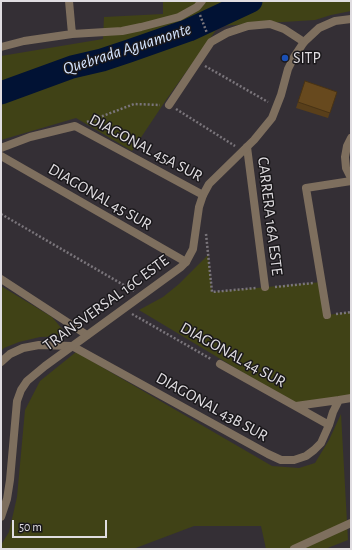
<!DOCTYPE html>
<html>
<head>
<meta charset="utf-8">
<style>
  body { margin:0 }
  #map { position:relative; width:352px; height:550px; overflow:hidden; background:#342f35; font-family:"Alegreya Sans",sans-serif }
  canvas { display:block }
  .frame { position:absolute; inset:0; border:2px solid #e0dde1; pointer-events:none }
  .scale { position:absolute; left:12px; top:520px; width:95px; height:18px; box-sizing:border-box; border:2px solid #e0dde1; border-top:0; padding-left:5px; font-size:12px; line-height:14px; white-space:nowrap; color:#e0dde1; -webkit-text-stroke:3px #1a181b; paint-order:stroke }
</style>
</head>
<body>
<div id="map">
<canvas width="352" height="550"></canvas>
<div class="frame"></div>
<div class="scale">50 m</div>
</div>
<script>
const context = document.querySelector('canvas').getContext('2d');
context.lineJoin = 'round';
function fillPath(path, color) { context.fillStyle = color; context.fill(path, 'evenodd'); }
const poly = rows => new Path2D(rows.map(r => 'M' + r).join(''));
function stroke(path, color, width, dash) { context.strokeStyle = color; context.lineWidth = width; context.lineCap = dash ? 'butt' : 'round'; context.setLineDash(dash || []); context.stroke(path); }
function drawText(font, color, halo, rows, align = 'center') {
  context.font = font + ' "Alegreya Sans",sans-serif'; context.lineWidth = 3; context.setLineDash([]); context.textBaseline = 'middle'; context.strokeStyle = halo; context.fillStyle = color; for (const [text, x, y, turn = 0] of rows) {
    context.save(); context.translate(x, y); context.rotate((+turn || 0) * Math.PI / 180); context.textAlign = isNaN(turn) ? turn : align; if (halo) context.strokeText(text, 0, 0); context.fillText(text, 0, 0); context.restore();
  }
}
fillPath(poly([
  [163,1,351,1,351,11,331,15,315,20,219,26,166,100,132,151,76,118,1,140,1,56,103,39,104,17,163,14],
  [208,255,212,292,322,282,327,315,351,312,351,395,297,405,139,310,163,297,179,284],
  [1,286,52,317,68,336,40,337,19,342,4,348,1,351],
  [76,352,272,466,299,468,315,463,329,440,341,414,348,540,325,549,266,549,261,526,194,526,133,549,1,549,1,545,9,532,17,497,25,410,40,381]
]), '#404216');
stroke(poly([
  [1,93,72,67,102,60,129,51,189,30,251,1]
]), '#011234', 23);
stroke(poly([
  [200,15,207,33],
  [205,66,268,102],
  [176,109,235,146],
  [87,122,134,104,160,105],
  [1,214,134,291],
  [206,234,212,292,256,288],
  [275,287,313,283],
  [132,314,211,359],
  [336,314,351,312]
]), '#7a757b', 2.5, [2, 2]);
stroke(poly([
  [69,1,72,34],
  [1,47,24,41,72,34,122,31,141,27,179,17,197,7,202,1],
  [169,105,211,42,227,33,248,26,270,24,284,29,304,42],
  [247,147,265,287],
  [1,148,30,137,75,126,203,195],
  [1,156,186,262],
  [1,279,87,335],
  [327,315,306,188,351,181],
  [1,362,10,354,23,348,39,345,72,346,268,454,281,460,294,460,306,456,314,450,321,443,329,425,333,412,339,400,351,398],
  [220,364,329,425],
  [296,406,339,400],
  [294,549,351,523]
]), '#7e6f5e', 8);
stroke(poly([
  [351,138,347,146,345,157,346,168,351,178],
  [1,517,7,499,10,480,17,401,21,390,27,381,45,366,181,267,186,262,193,249,199,207,203,195,209,184,254,140,272,118,281,95,288,69,294,57,304,42,319,28,335,21,351,19]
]), '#7e6f5e', 8);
fillPath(poly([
  [305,81,337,92,328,118,296,108]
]), '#593f1a');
const building = poly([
  [305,81,337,92,330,113,298,102,305,81]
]);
fillPath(building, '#67491e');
stroke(building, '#483315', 1);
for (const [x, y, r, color] of [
  [285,58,4,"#1a4fb4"]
]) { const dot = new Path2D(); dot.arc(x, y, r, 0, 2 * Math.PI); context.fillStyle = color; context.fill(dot); stroke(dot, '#1a181b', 1.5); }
drawText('16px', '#e0dde1', '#1a181b', [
  ["SITP",293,58]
], 'left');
drawText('16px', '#e0dde1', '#1a181b', [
  ["DIAGONAL 45A SUR",146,148,28],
  ["DIAGONAL 45 SUR",100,197,30],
  ["CARRERA 16A ESTE",270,216,83],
  ["TRANSVERSAL 16C ESTE",106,303,-36],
  ["DIAGONAL 44 SUR",233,355,29],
  ["DIAGONAL 43B SUR",212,407,29]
]);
drawText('italic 17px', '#d3e3fe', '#1a181b', [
  ["Quebrada Aguamonte",127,49,-18]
]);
</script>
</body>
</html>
